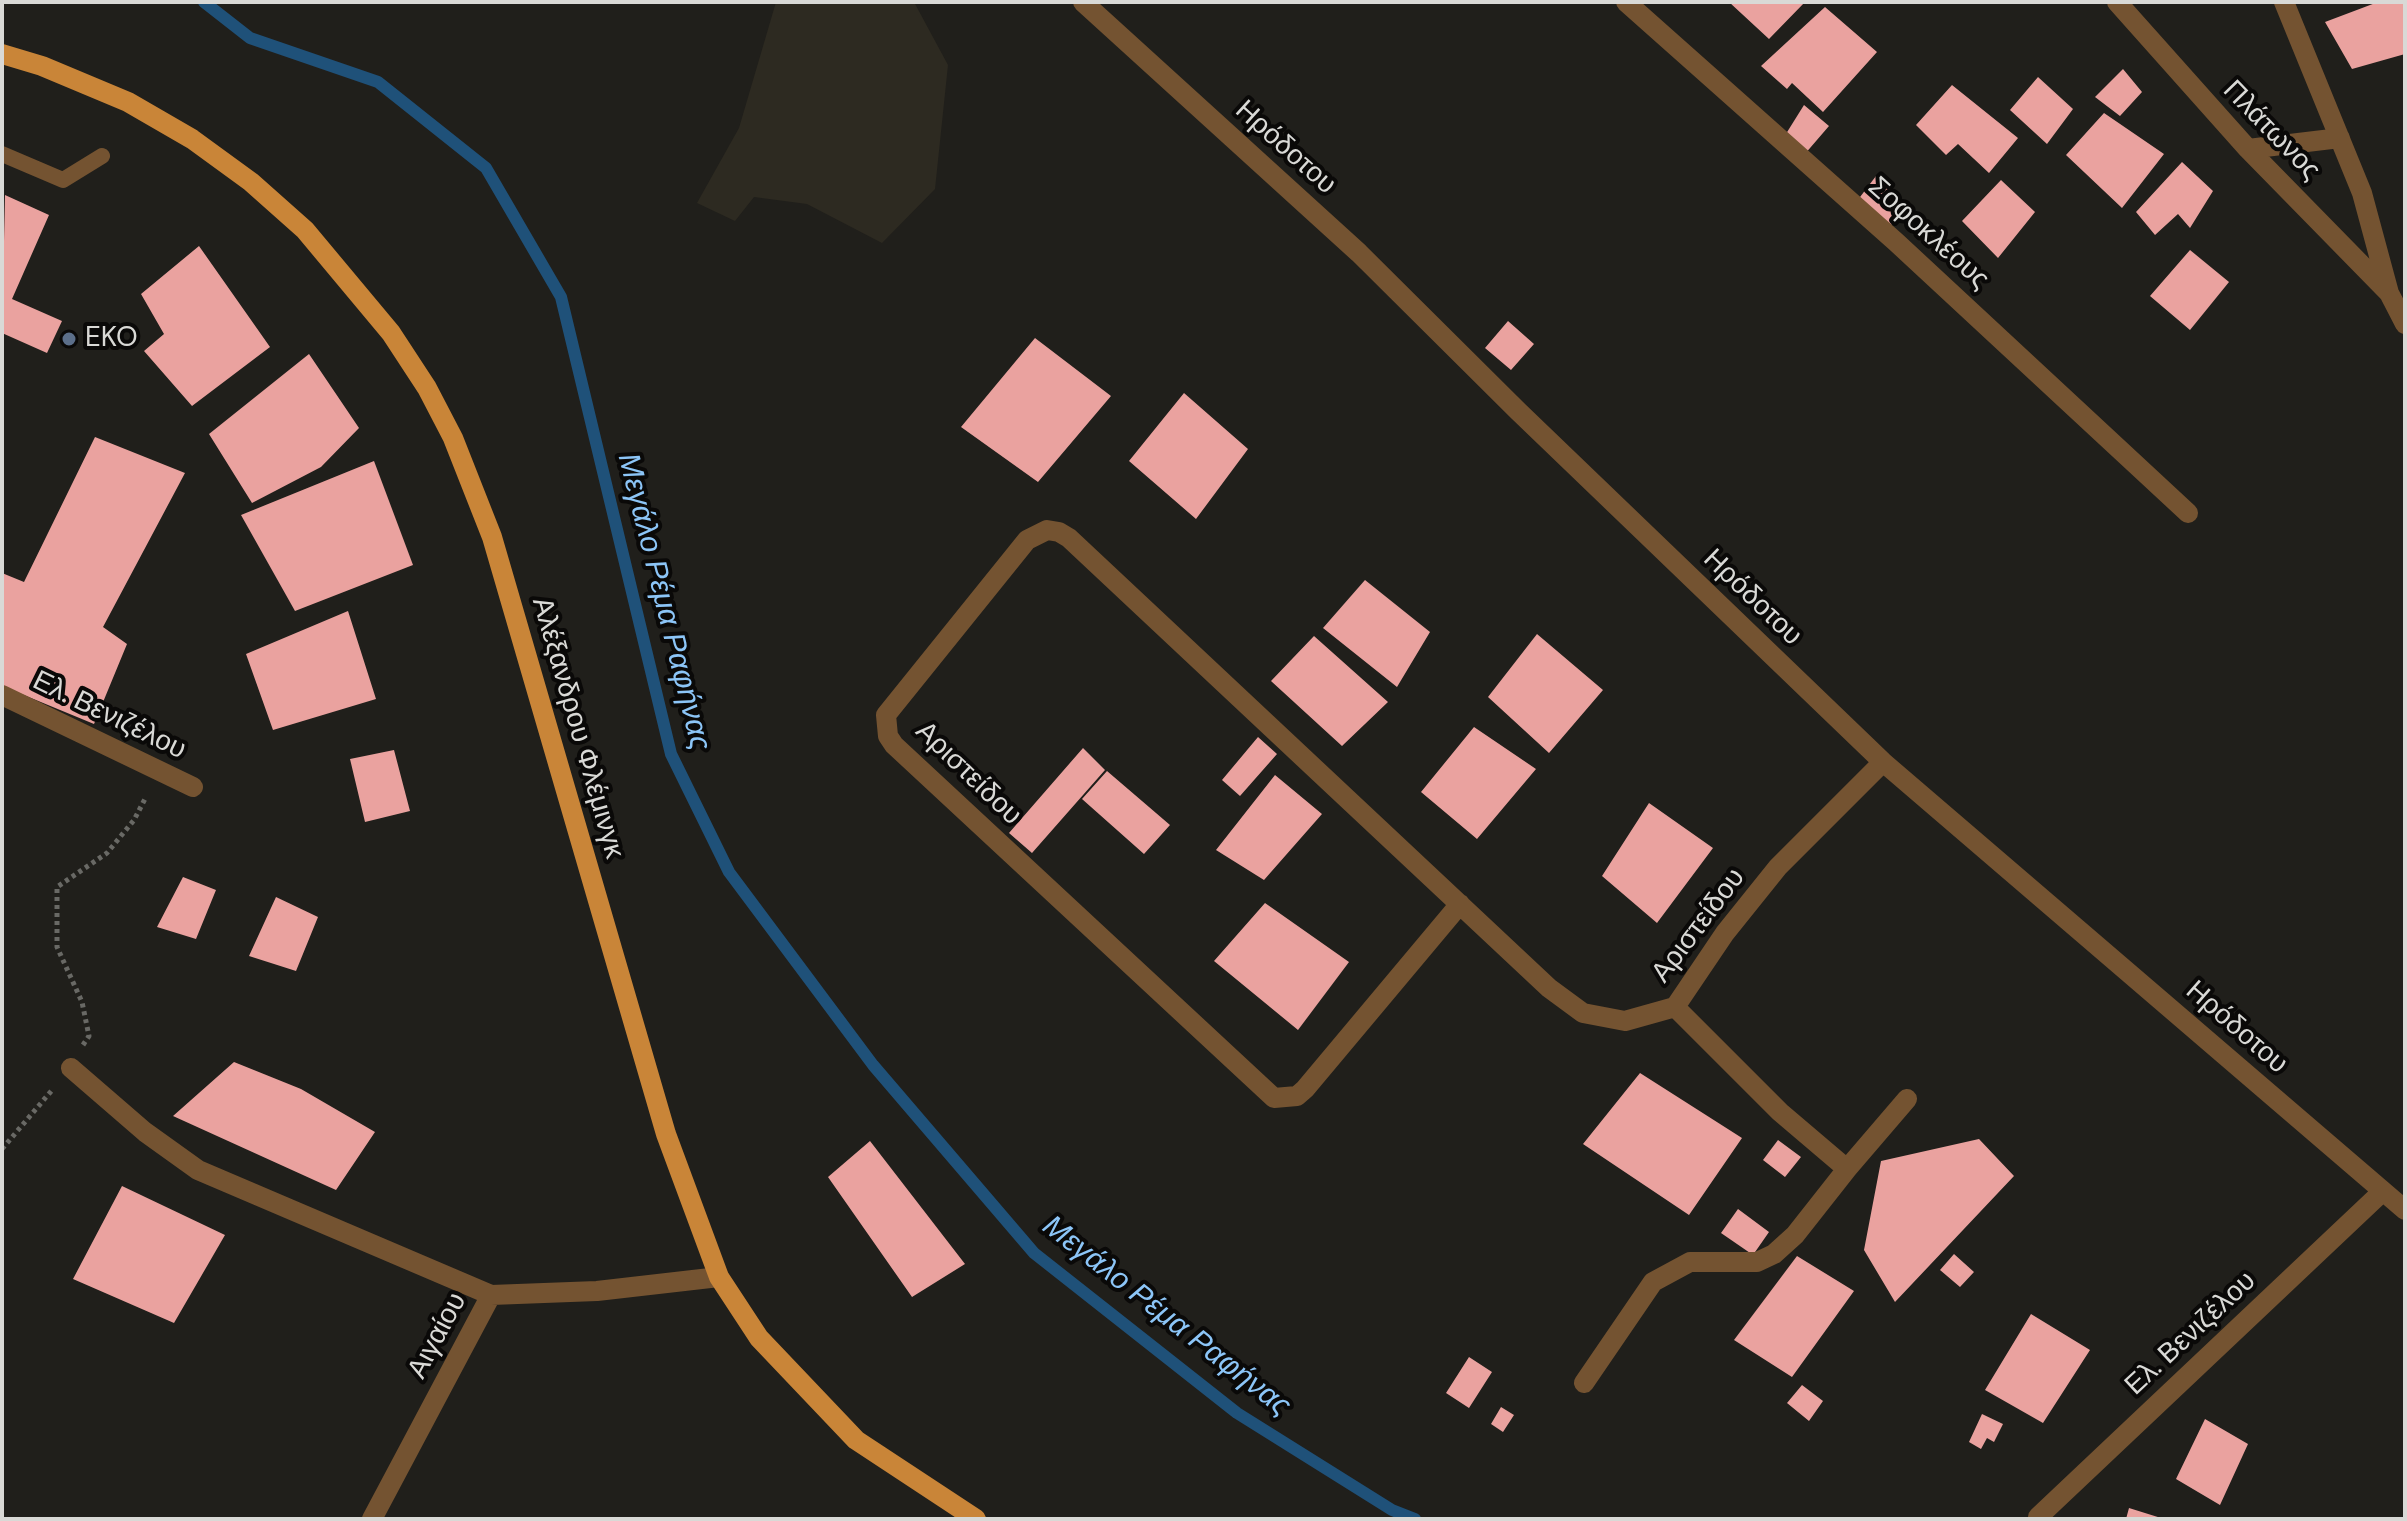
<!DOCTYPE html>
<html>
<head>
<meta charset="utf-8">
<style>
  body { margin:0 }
  #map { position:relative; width:2407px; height:1521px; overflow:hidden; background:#201f1b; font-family:"DM Sans",sans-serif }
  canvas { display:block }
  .frame { position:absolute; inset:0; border:4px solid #d9d9d6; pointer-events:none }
</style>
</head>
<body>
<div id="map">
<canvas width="2407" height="1521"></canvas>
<div class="frame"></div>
</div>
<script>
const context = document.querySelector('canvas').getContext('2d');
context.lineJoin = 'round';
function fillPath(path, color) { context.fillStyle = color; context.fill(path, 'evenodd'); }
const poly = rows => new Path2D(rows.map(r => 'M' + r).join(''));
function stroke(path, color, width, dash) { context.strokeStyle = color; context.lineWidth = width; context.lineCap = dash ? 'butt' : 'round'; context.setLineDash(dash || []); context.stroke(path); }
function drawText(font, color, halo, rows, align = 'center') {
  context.font = font + ' "DM Sans",sans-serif'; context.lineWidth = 8; context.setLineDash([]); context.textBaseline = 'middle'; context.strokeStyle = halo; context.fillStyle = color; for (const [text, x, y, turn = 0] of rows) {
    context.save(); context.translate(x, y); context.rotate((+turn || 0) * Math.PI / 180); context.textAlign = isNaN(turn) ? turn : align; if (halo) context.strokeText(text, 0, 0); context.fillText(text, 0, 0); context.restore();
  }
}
fillPath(poly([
  [776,2,914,2,948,65,935,189,882,243,807,204,754,197,735,221,697,203,739,128]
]), '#2d2a21');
stroke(poly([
  [204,2,250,38,378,82,486,168,561,297,671,754,729,872,873,1065,1034,1253,1237,1413,1392,1510,1415,1519]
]), '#1f5179', 12);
fillPath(poly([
  [1729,2,1805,2,1769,39],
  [2378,2,2405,2,2405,54,2352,69,2325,22],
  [1825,7,1877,52,1823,112,1792,83,1787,89,1761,66],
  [2123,69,2142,92,2120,116,2095,97],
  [2038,77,2073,109,2047,144,2010,110],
  [1952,85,2018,138,1989,173,1958,144,1946,155,1916,125],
  [1804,105,1829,126,1804,155,1784,137],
  [2104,113,2164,154,2122,208,2066,155],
  [2182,162,2213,191,2190,228,2178,214,2155,235,2136,212],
  [1876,176,1907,206,1886,231,1857,201],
  [2001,180,2035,212,1998,258,1962,221],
  [5,195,49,215,12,299,62,321,47,353,2,333],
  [199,246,270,347,192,406,144,351,164,334,141,294],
  [2190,250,2229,282,2190,330,2150,296],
  [1508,321,1534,344,1511,370,1485,348],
  [1035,338,1111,396,1038,482,961,427],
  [309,354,359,428,321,467,252,503,209,434],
  [1184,393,1248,449,1196,519,1129,461],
  [95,437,185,473,103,627,127,644,94,724,2,686,2,573,24,582],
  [374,461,413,565,295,611,241,515],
  [1365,580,1430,632,1397,687,1323,628],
  [348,611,376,699,273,730,246,654],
  [1537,634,1603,690,1549,753,1488,697],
  [1314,636,1388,702,1342,746,1271,681],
  [1474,727,1536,769,1477,839,1421,792],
  [1258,737,1277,754,1240,796,1222,780],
  [1083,748,1105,770,1032,853,1009,833],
  [394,750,410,811,365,822,350,759],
  [1107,771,1170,825,1144,854,1082,799],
  [1275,775,1322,814,1264,880,1216,850],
  [1649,803,1713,848,1657,923,1602,876],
  [183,877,216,890,196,939,157,927],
  [276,897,318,917,296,971,249,956],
  [1265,903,1349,962,1298,1030,1214,961],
  [234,1062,301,1089,375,1132,336,1190,173,1116],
  [1640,1073,1742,1138,1689,1215,1583,1144],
  [1979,1139,2014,1176,1895,1302,1864,1250,1881,1161],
  [1778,1140,1801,1157,1785,1177,1763,1160],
  [870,1141,965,1264,912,1297,828,1177],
  [122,1186,225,1235,174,1323,73,1279],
  [1738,1209,1769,1232,1753,1255,1721,1233],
  [1954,1254,1974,1272,1960,1287,1940,1270],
  [1797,1256,1854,1291,1792,1377,1734,1340],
  [2031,1314,2090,1350,2043,1423,1985,1390],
  [1469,1357,1492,1372,1469,1408,1446,1393],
  [1802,1385,1823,1401,1809,1421,1787,1403],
  [1501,1407,1514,1415,1503,1432,1491,1424],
  [1982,1414,2003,1424,1994,1442,1987,1438,1981,1449,1969,1442],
  [2205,1419,2248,1444,2220,1505,2176,1479],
  [2129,1508,2161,1518,2161,1519,2126,1519]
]), '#eaa29f');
stroke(poly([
  [83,1045,89,1036,82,1002,57,947,57,887,107,853,134,820,146,797],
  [2,1149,53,1089]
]), '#696965', 5, [4, 4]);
stroke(poly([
  [2,154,63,180,102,156]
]), '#745331', 16);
stroke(poly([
  [1083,2,1359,253,1518,411,1883,762,2405,1210],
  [1626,2,1896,242,2188,513],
  [2117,2,2248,149,2389,293],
  [2284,2,2362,193,2389,293,2405,324],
  [2248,149,2340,138],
  [2,695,193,787],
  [1460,904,1305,1089,1297,1096,1274,1098,894,745,888,736,886,715,1027,540,1047,530,1059,532,1069,538,1549,988,1583,1013,1625,1021,1675,1007,1725,933,1778,867,1883,762],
  [71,1068,145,1132,198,1170,491,1295],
  [1847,1169,1907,1099],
  [1584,1383,1653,1282,1690,1262,1757,1262,1774,1254,1795,1235,1847,1169,1780,1112,1675,1007],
  [2038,1517,2382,1192],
  [372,1519,491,1295,597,1291,719,1277]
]), '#745331', 20);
stroke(poly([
  [2,54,42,66,128,102,192,139,251,182,305,230,391,333,427,388,453,438,492,537,666,1134,719,1277,759,1338,856,1440,976,1519]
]), '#c98538', 20);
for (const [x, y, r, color] of [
  [69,339,8,"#5c6f8a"]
]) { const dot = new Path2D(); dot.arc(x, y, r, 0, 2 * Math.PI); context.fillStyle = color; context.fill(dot); stroke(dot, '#0a0908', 3); }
drawText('28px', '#d9d9d6', '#0a0908', [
  ["Πλάτωνος",2271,131,46],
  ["Ηρόδοτου",1285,148,42],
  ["Σοφοκλέους",1928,234,42],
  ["Ηρόδοτου",1752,598,44],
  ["Ελ. Βενιζέλου",109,716,26],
  ["Αλέξανδρου Φλέμινγκ",577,728,74],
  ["Αριστείδου",968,774,44],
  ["Αριστείδου",1699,926,-53],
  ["Ηρόδοτου",2236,1028,41],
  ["Ελ. Βενιζέλου",2191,1334,-43],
  ["Αιγαίου",438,1336,-62]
]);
drawText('28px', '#d9d9d6', '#0a0908', [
  ["EKO",85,339]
], 'left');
drawText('italic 30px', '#8cc5f7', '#0a0908', [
  ["Μεγάλο Ρέμα Ραφήνας",663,602,76],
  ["Μεγάλο Ρέμα Ραφήνας",1166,1317,38]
]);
</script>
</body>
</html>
